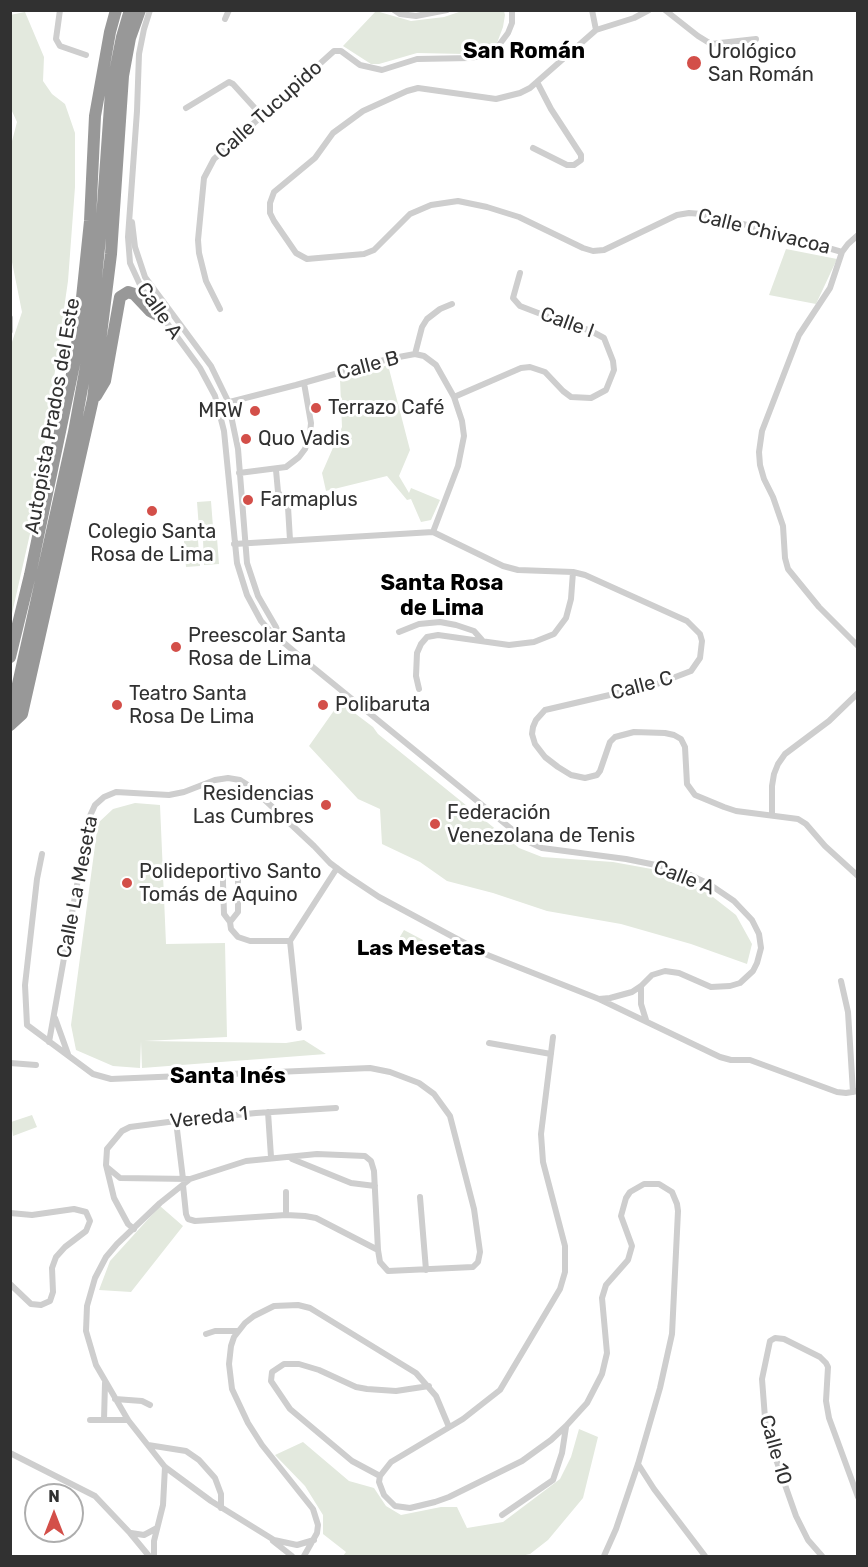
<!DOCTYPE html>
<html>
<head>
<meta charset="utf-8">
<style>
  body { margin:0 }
  #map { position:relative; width:868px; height:1567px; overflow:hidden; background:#fff; font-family:Rubik,sans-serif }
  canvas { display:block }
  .frame { position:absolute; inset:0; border:12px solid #313131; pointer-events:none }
  .north { position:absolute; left:24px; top:1483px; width:60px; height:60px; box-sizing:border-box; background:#fff; border:2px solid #adadad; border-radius:50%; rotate:0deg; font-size:16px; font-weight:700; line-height:24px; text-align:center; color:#313131 }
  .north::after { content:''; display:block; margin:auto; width:21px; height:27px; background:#d34f49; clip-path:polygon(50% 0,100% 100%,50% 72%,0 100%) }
</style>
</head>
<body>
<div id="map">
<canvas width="868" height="1567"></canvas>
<div class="frame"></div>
<div class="north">N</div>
</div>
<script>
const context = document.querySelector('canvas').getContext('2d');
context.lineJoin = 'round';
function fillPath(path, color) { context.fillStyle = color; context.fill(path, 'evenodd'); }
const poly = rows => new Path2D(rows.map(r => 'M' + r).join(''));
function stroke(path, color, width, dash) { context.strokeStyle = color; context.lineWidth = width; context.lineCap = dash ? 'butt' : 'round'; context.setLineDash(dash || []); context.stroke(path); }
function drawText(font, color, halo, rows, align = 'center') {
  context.font = font + ' Rubik,sans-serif'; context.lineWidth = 6; context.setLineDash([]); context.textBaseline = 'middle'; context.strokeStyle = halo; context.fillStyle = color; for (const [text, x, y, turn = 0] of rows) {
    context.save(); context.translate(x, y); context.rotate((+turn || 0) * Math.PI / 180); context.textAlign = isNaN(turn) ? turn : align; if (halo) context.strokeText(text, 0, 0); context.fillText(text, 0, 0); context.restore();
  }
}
fillPath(poly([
  [376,11,411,21,444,17,462,11,504,11,505,15,503,27,497,43,481,50,464,54,417,53,379,64,371,64,343,46],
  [25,12,44,57,43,81,52,94,65,104,75,133,75,187,68,281,34,516,11,618,10,348,22,312,10,252,11,145,17,122,11,109,10,15],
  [786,249,837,259,816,304,769,295],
  [388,365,410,450,399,476,409,493,411,488,440,500,431,520,421,522,411,499,407,500,387,476,326,491,322,473,342,427,340,379],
  [211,501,213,527,199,529,197,502],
  [217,538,219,564,204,565,203,539],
  [198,540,200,566,186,567,184,541],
  [340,702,373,727,378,734,519,848,542,857,613,862,657,870,704,890,736,915,752,944,747,964,691,944,621,924,547,911,493,893,447,881,420,862,382,844,380,809,358,799,309,746],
  [135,803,160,805,166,944,225,943,227,1037,144,1041,286,1043,304,1040,326,1054,142,1068,141,1041,140,1068,113,1066,76,1050,71,1025,98,823,113,809],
  [404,930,423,940,417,951,398,940],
  [32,1115,37,1127,13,1136,11,1122],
  [160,1206,183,1226,131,1292,99,1290,110,1261],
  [579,1429,598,1437,583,1498,548,1540,530,1554,521,1556,343,1556,346,1552,323,1534,323,1515,305,1486,275,1455,303,1442,349,1481,374,1488,386,1506,401,1515,441,1507,457,1507,467,1528,503,1522,560,1479,571,1457]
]), '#e3e9de');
stroke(poly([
  [60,10,56,39,60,46,86,55],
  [150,10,144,29,139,54,137,111,128,237,130,263,142,289,200,368,215,396,224,431,237,563,247,595,261,621,270,631,309,664,525,840,542,848,626,859,661,866,690,875,709,884,734,901,752,920,759,934,761,948,757,963,753,971,740,983,730,986,711,987,679,973,665,971,652,975,641,986,632,992,610,998,599,999],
  [394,10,400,14,416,16,447,10],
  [592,10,596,30],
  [649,10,634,18,596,30,530,88,520,93,496,99,418,88,407,91,363,111,333,133,315,158,274,192,270,203,270,213,274,221,296,253,307,259,364,254,374,250,410,214,431,205,458,201,487,207,519,217,583,248,593,251,604,250,677,215,689,213,702,214,755,227,842,252],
  [665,10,698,36,711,44,756,39],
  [225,19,229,10],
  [186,108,229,82,233,84,262,116],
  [533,148,567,165,574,165,581,160,581,155,551,109,537,82],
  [132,222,135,247,145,277,211,366,228,401,238,449,247,563,258,596,276,627,281,640],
  [858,235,848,244,842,252,830,288,799,335,762,431,759,452,760,465,764,479,773,497,783,526,785,558,788,569,819,607,858,646],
  [220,309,206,281,199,253,198,240,204,178,214,159,334,51,341,51,360,65,382,70,417,59,471,58,486,54,496,49,508,33,512,23,512,10],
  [10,318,10,331],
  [415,354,422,327,427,319,440,309,452,304],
  [454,397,521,368,530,367,545,372,563,391,571,397,591,398,606,390,614,370,613,361,604,338,589,330,572,326,520,306,513,298,520,273],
  [218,405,296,385,388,359,415,354,424,356,436,365,454,397,462,421,464,436,458,466,433,532],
  [276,470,278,492,288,507,290,540],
  [239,473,286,467,299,457,305,449,310,434,311,423,304,383],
  [234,544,433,532,503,566,518,570,573,572,585,575,687,621,700,634,702,641,700,658,691,671,657,684,545,710,536,720,533,727,532,734,535,744,545,757,558,767,571,775,585,778,597,775,600,771,610,742,615,737,634,732,665,733,674,735,681,739,685,747,687,784,695,795,724,807,736,811,798,819,806,824,825,846,858,876],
  [399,632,419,624,440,622,456,625,474,631,482,640],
  [419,689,416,676,417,653,421,644,427,637,438,635,509,645,534,642,554,634,566,618,571,599,573,572],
  [772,815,772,786,774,774,778,764,785,754,829,721,858,693],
  [42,854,37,879,25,985,27,1025,93,1074,111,1079,370,1068,390,1072,419,1083,434,1094,450,1116,474,1209,480,1252,478,1262,473,1267,388,1271,380,1262,378,1250,316,1218,305,1216,286,1215,195,1221,188,1219,186,1214,183,1185],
  [230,922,238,912,238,874,231,866,223,874,223,883,224,914,230,922,231,929,238,937,250,941,290,941],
  [290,941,299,1028],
  [290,941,337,868],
  [841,981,848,1012,853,1092],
  [641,986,641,1004,646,1020],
  [55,1018,68,1054],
  [553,1037,541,1134,543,1162,565,1246,565,1272,560,1289,500,1390,463,1419,391,1462,380,1476,379,1482,384,1495,395,1506,410,1508,435,1502,449,1497,522,1461,551,1440,566,1426,587,1403,602,1374,607,1353,602,1298,606,1285,628,1260,632,1246,621,1216,626,1198,630,1192,644,1184,659,1184,672,1192,677,1204,678,1211,672,1334,660,1388,638,1464,616,1529,604,1556],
  [49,1042,89,818,95,805,104,797,116,792,169,795,184,792,215,780,228,778,240,780,251,787,314,846,330,863,346,875,379,897,485,954,599,999,720,1057,731,1060,750,1060,837,1092,846,1093,858,1091],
  [489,1043,551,1054],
  [10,1063,36,1065],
  [268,1112,271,1157],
  [176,1121,183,1179],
  [292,1159,351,1183,375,1186],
  [108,1168,120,1178,190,1179],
  [420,1197,426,1270],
  [10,1213,32,1215,74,1209,86,1212,90,1221,86,1231,65,1247,56,1257,52,1268,53,1292,50,1301,41,1305,31,1304,10,1284],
  [286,1215,286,1192],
  [134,1229,128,1224,114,1198,106,1165,107,1149,122,1131,130,1127,176,1121,256,1113,336,1108],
  [206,1334,215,1331,237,1331],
  [105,1383,104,1420,128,1420],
  [115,1399,142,1401,150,1405],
  [90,1420,104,1420],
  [148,1445,186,1451,199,1460,215,1478,221,1494,221,1508],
  [10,1453,95,1496,130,1533,149,1556],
  [638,1464,654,1489,705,1556],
  [380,1476,352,1461,290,1409,271,1381,272,1372,284,1364,299,1364,319,1370,356,1387,367,1389,396,1391,429,1386],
  [502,1515,553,1480,562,1453,566,1427],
  [131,1533,144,1535,157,1528],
  [314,1540,297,1545,274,1540,211,1501,165,1467,128,1420,96,1365,86,1331,87,1306,95,1278,106,1257,117,1244,160,1203,190,1179,246,1161,317,1154,365,1156,371,1161,374,1171,378,1250],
  [273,1541,292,1556],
  [154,1556,154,1541,163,1505,165,1467],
  [304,1556,317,1533,318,1525,313,1509,262,1445,248,1423,232,1389,229,1364,231,1346,234,1337,245,1323,254,1316,274,1306,298,1305,310,1308,416,1373,436,1396,449,1427],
  [822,1556,808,1540,796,1516,766,1431,762,1379,770,1341,775,1338,784,1339,820,1357,826,1363,828,1367,826,1401,829,1418,858,1497]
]), '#cecece', 6);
stroke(poly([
  [96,396,105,381,120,297,128,292,134,294,150,311,161,317],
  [10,657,30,575,76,355,90,221,95,116,110,32,116,10],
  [10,720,74,432,88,355,102,219,111,92,122,37,130,10],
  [10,725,22,714,93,399,111,254,123,76,130,38,140,10]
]), '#989898', 12);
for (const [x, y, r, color] of [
  [694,63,8,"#d34f49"],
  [316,408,6,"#d34f49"],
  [255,411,6,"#d34f49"],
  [246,439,6,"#d34f49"],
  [248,500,6,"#d34f49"],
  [152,511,6,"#d34f49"],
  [176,647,6,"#d34f49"],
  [117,705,6,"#d34f49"],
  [323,705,6,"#d34f49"],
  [326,805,6,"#d34f49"],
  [435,824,6,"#d34f49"],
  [127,883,6,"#d34f49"]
]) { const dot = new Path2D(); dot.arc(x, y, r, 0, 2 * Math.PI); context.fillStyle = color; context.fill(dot); stroke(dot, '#fff', 2); }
drawText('20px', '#313131', '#fff', [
  ["Urológico",708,52],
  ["San Román",708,75],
  ["Terrazo Café",328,408],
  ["MRW",243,411,"right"],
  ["Quo Vadis",258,439],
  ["Farmaplus",260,500],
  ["Colegio Santa",152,532,"center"],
  ["Rosa de Lima",152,555,"center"],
  ["Preescolar Santa",188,636],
  ["Rosa de Lima",188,659],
  ["Teatro Santa",129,694],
  ["Rosa De Lima",129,717],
  ["Polibaruta",335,705],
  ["Residencias",314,794,"right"],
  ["Las Cumbres",314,817,"right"],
  ["Federación",447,813],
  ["Venezolana de Tenis",447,836],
  ["Polideportivo Santo",139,872],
  ["Tomás de Aquino",139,895]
], 'left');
drawText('20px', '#313131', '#fff', [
  ["Calle Tucupido",269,110,-42],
  ["Calle Chivacoa",764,232,14],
  ["Calle A",159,311,55],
  ["Calle I",567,323,20],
  ["Calle B",368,366,-15],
  ["Autopista Prados del Este",53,416,-80],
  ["Calle C",642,686,-15],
  ["Calle A",684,878,21],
  ["Calle La Meseta",78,887,-79],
  ["Vereda 1",209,1118,-6],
  ["Calle 10",775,1450,74]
]);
drawText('bold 21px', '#000', '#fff', [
  ["Las Mesetas",421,949]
]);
drawText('bold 22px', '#000', '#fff', [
  ["San Román",524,52],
  ["Santa Rosa",442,584],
  ["de Lima",442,609],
  ["Santa Inés",228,1077]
]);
</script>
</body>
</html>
